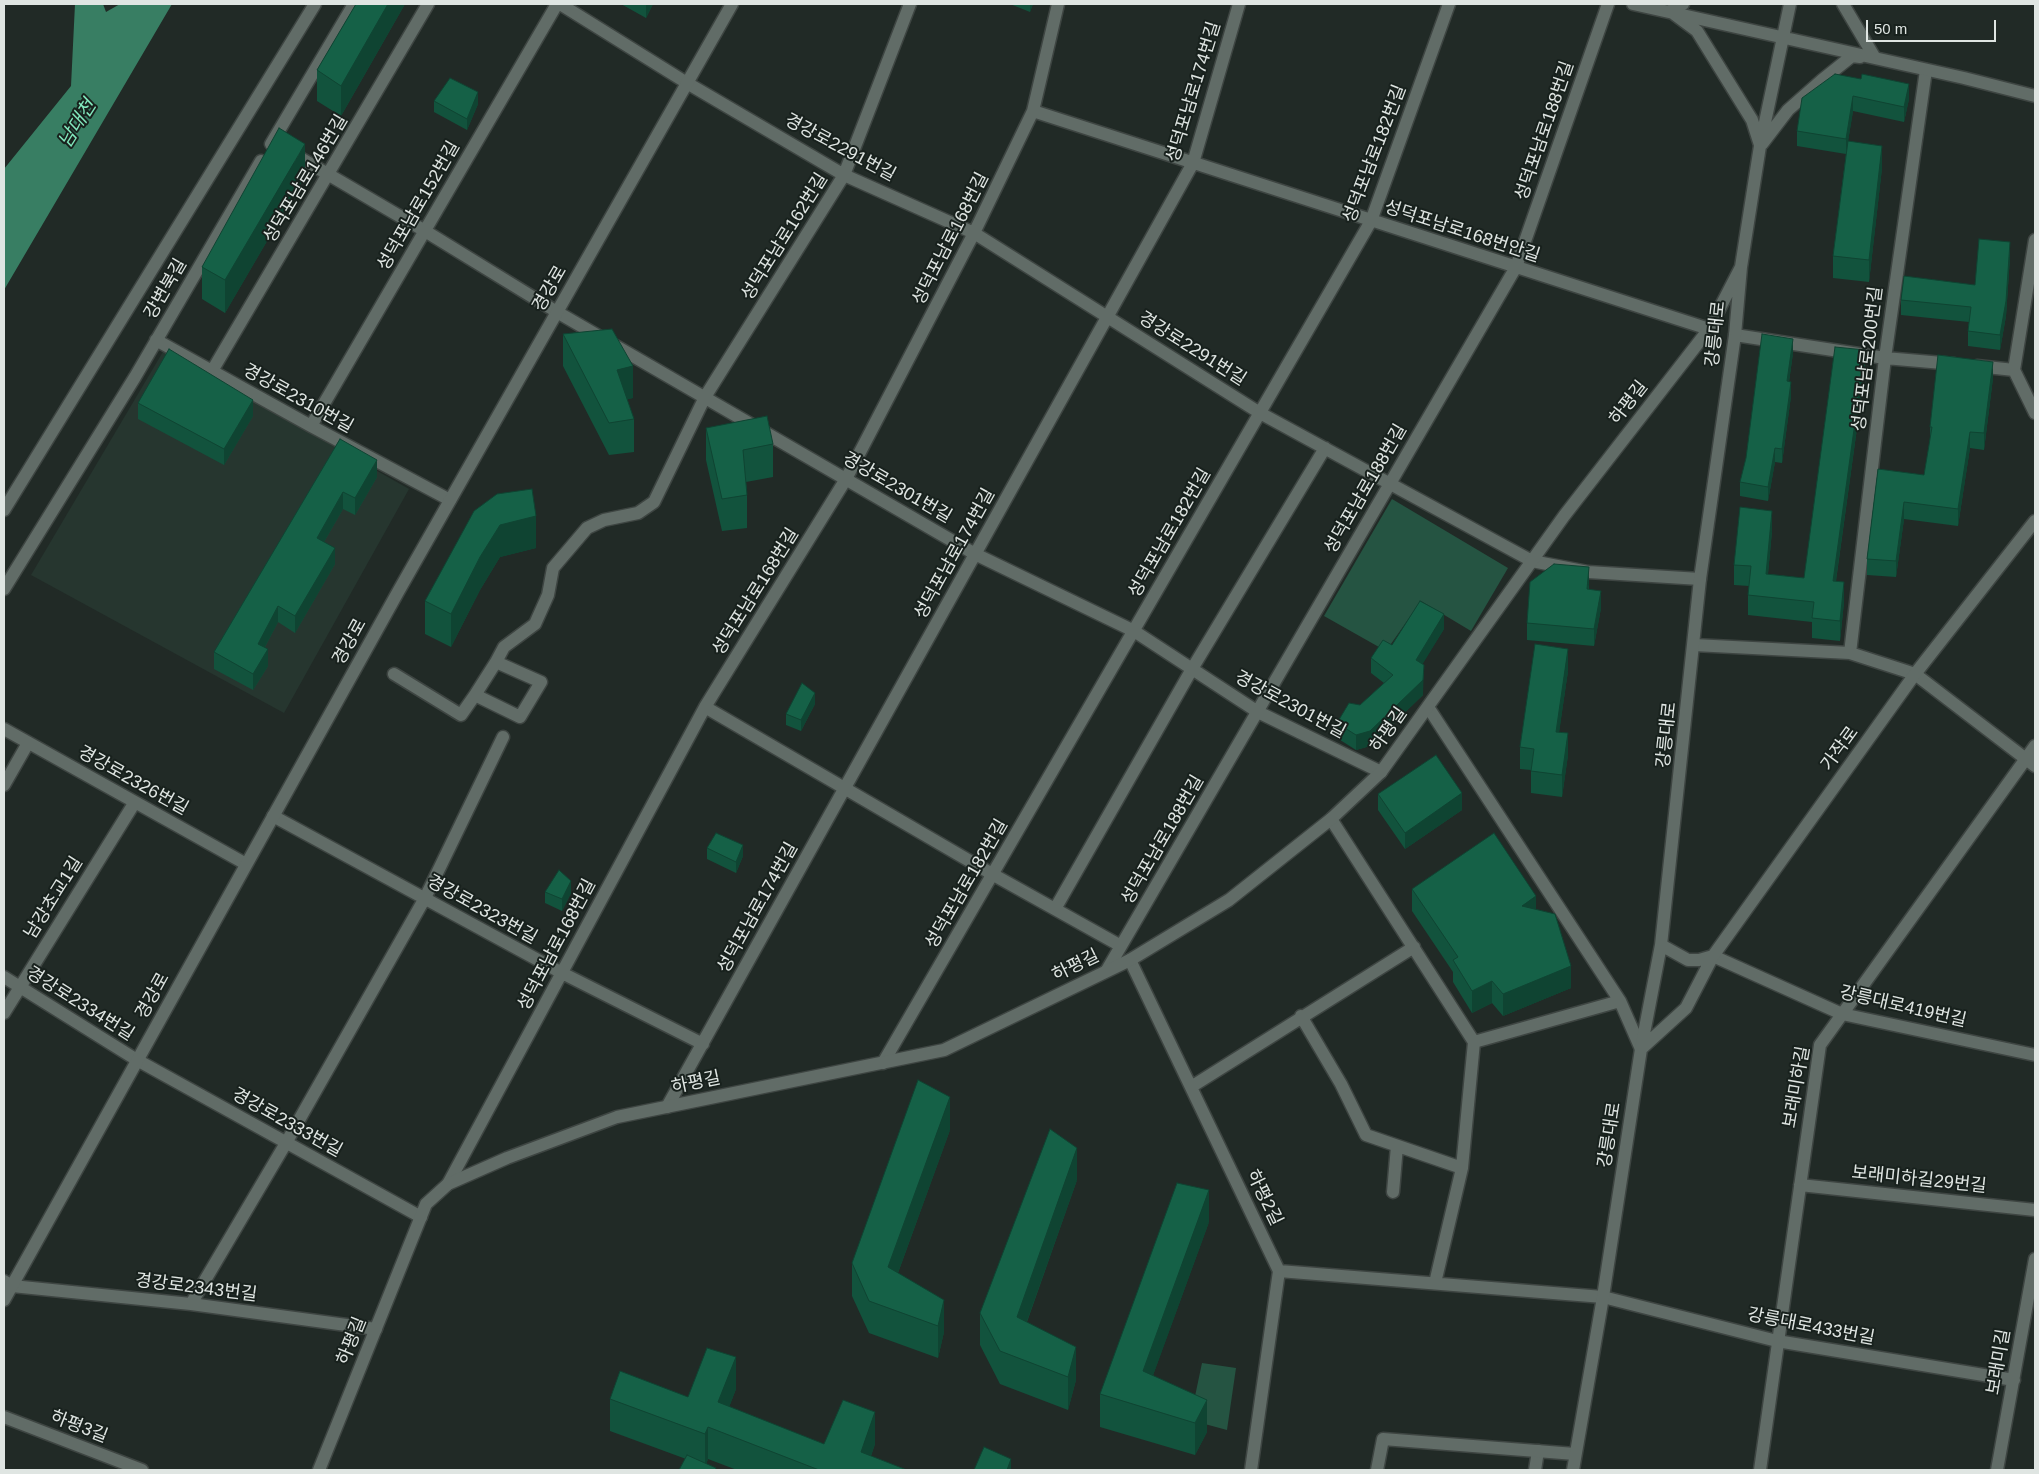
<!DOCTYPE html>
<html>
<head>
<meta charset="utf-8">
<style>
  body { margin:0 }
  #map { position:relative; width:2039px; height:1474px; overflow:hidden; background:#212a26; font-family:Arial,sans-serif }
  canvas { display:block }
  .frame { position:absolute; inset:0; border:5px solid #dfe5e2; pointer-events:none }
  .scale { position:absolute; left:1866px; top:20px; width:130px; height:22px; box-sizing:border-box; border:2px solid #dfe5e2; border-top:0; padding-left:6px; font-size:15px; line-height:18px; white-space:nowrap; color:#dfe5e2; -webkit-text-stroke:4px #18211d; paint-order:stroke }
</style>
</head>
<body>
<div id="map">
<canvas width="2039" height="1474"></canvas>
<div class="frame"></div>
<div class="scale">50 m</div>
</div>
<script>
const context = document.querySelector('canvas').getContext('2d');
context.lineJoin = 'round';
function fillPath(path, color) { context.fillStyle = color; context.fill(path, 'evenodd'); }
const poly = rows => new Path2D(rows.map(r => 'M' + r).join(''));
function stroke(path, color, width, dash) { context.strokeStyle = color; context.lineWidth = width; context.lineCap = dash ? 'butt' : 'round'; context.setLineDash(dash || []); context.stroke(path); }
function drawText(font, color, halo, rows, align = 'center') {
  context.font = font + ' Arial,"Noto Sans KR",sans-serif'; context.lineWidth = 4; context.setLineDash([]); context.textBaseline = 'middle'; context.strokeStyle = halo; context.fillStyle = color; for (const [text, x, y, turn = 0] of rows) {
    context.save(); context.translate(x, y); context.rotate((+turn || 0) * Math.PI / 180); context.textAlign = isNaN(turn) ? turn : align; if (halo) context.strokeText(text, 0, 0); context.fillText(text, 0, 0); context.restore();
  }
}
fillPath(poly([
  [164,350,409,489,284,713,31,575]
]), '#26362f');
fillPath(poly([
  [1392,499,1508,568,1471,631,1421,601,1386,651,1324,616],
  [1202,1363,1236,1368,1227,1430,1190,1420]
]), '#255442');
fillPath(poly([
  [75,4,103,4,106,12,120,4,172,4,4,290,4,169,71,86]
]), '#387e63');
const pedestrian = poly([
  [1535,1470,1538,1451]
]);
const minor = poly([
  [560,4,687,83,844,175,974,233,1260,413,1532,561,1588,572,1700,579],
  [1033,111,1709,329],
  [271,144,354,4],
  [290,152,425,231,557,312,975,554,1134,631,1258,712,1381,772],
  [2035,240,2014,370,2035,413],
  [1735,335,1885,358,1954,364],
  [156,340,311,426,450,500],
  [1977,366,2014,370],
  [212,371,428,4],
  [311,426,557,4],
  [4,589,135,377,261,161],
  [1694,645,1850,653,1915,674,2035,766],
  [1850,653,1885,358,1926,70],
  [394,674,461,715,475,695,520,717,541,682,496,662,504,647,535,624,548,595,553,568,587,528,604,520,638,513,654,502,705,397,844,175,910,4],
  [475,695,496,662],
  [705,707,992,874,1121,946],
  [1428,707,1620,1001,1641,1049],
  [4,729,246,864],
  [4,785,28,743],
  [273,816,562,973,703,1044],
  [1331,819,1474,1042,1462,1168,1435,1283],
  [1055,909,1192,669,1325,448],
  [1713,956,1842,1014,2035,1055],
  [1130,960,1279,1271,1251,1470],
  [1107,970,1516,267,1608,4],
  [4,977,137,1060,421,1217],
  [4,1013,135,802],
  [1301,1016,1341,1084,1366,1135,1462,1168],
  [1474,1042,1620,1001],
  [883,1063,1371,221,1449,4],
  [1191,1087,1414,947],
  [667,1107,1193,163,1239,4],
  [448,1184,705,707,846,479,974,233,1033,111,1058,4],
  [1800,1185,2035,1210],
  [1393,1192,1397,1146],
  [1279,1271,1603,1297,1777,1341,2014,1380],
  [4,1281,12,1286,191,1304,376,1329],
  [191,1304,286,1143,425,898,503,737],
  [1377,1470,1383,1439,1575,1454],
  [1760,1470,1820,1045,2035,746],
  [1997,1470,2035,1259]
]);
const tertiary = poly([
  [1633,4,1964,78,2035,96],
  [1683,4,1670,11,1697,31,1752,120,1760,145],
  [1843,4,1875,58],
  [1762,144,1788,110,1822,80,1852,56,1860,57],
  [4,510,315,4],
  [1661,945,1688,960,1699,960,1713,956,1915,674,2035,521],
  [1641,1049,1686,1008,1713,956],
  [4,1300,398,592,732,4],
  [4,1417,142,1470],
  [319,1470,426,1204,448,1184,507,1158,617,1117,944,1050,1130,960,1229,900,1331,819,1381,772,1564,516,1709,329,1741,267],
  [1573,1470,1603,1297,1641,1049,1661,945,1700,579,1735,335,1741,267,1760,146,1790,4]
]);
stroke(pedestrian, '#3e4542', 15);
stroke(minor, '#3e4542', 15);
stroke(tertiary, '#3e4542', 15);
stroke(pedestrian, '#616c67', 12);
stroke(minor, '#616c67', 12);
stroke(tertiary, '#616c67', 12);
fillPath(poly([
  [356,4,405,4,341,116,317,101,317,70],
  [621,4,653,4,646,18],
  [1010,4,1033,4,1030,12],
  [1835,74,1909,99,1904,122,1853,111,1848,141,1882,168,1869,282,1833,278,1833,256,1846,154,1797,146,1797,131],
  [434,101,478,104,467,130,434,112],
  [305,176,225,313,202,299,202,267],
  [2010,257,2006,316,2000,350,1968,346,1968,331,1969,322,1901,315,1901,300,1975,285],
  [563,334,633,398,627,399,634,419,634,452,609,455,563,366],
  [1793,353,1789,382,1791,396,1782,463,1775,462,1768,501,1740,496,1740,482],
  [1865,370,1836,581,1844,602,1840,641,1812,638,1812,622,1748,615,1748,595,1749,586,1734,585,1734,565,1772,531,1768,574,1804,578],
  [1993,378,1984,450,1970,448,1958,526,1904,519,1896,577,1867,575,1867,559,1878,469,1924,475,1930,441,1930,427],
  [138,403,253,416,224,465,138,419],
  [706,428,773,444,773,477,746,482,747,495,747,528,722,531,706,460],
  [340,439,377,477,355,515,343,509,324,542,335,564,295,633,278,622,265,647,268,666,253,690,214,669,214,652],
  [532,489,536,548,500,557,480,590,451,647,425,634,425,601],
  [1589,584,1589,589,1601,608,1594,646,1527,640,1527,623],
  [1444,629,1422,664,1423,695,1370,746,1356,750,1337,738,1337,723,1360,705,1384,683,1371,673,1371,658,1392,645],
  [1568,671,1559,732,1568,755,1562,797,1531,793,1531,770,1520,769,1520,747],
  [815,704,801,731,786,725,786,714],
  [1378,794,1462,810,1405,849,1378,810],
  [707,848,743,856,736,873,707,859],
  [1412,889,1536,909,1571,988,1503,1016,1492,1003,1472,1013,1453,982,1453,972,1412,911],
  [545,892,571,893,562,911,545,903],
  [950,1130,898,1273,944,1332,938,1358,869,1333,852,1296,852,1263],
  [1077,1180,1027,1322,1076,1380,1068,1410,1000,1384,980,1345,980,1313],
  [1209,1222,1153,1375,1207,1432,1195,1455,1100,1427,1100,1394],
  [736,1389,729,1407,824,1444,875,1444,871,1456,907,1470,737,1470,708,1459,706,1464,716,1470,610,1431,610,1399,688,1397]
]), '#12533d');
fillPath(poly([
  [388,4,405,4,341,116,341,86],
  [646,4,653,4,646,18],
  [1030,4,1033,4,1030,12],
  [1909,84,1909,99,1904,122,1904,107],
  [478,92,478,104,467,130,467,119],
  [1853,96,1853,111,1846,154,1846,139],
  [305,144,305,176,225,313,225,280],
  [1882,146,1882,168,1869,282,1869,260],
  [2010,242,2010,257,2006,316,2000,350,2000,335],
  [1793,339,1793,353,1787,395,1787,381],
  [1865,350,1865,370,1833,601,1833,581],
  [1993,362,1993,378,1984,450,1984,433],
  [633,366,633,398,617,402,617,370],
  [1791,382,1791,396,1782,463,1782,449],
  [253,400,253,416,224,465,224,449],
  [1970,432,1970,448,1958,526,1958,509],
  [1775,448,1775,462,1768,501,1768,487],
  [377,460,377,477,355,515,355,498],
  [343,492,343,509,317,554,317,538],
  [1904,502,1904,519,1896,577,1896,561],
  [1772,511,1772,531,1766,594,1766,574],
  [536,516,536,548,500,557,480,590,451,647,451,614,480,557,500,525],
  [335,548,335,564,295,633,295,616],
  [1589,567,1589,584,1587,605,1587,589],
  [1844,582,1844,602,1840,641,1840,621],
  [1601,591,1601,608,1594,646,1594,629],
  [278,606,278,622,258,660,258,644],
  [1444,614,1444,629,1416,675,1416,660],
  [268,649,268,666,253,690,253,674],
  [1568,649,1568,671,1556,754,1556,732],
  [1424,665,1423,695,1370,746,1356,750,1356,735],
  [815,693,815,704,801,731,801,720],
  [1568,733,1568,755,1562,797,1562,775],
  [1462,793,1462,810,1405,849,1405,833],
  [743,845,743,856,736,873,736,862],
  [571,881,571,893,562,911,562,899],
  [1536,896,1536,918,1522,906],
  [1571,966,1571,988,1503,1016,1503,994],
  [1492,981,1492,1003,1472,1013,1472,991],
  [950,1097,950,1130,888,1300,888,1267],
  [1077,1148,1077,1180,1017,1349,1017,1317],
  [1209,1190,1209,1222,1143,1403,1143,1371],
  [944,1300,944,1332,938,1358,938,1326],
  [1076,1347,1076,1380,1068,1410,1068,1377],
  [736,1357,736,1389,720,1431,718,1402],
  [1207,1400,1207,1432,1195,1455,1195,1423],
  [875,1412,875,1444,866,1470,861,1452],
  [708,1427,708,1459,705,1467,705,1434],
  [1011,1459,1011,1470,1007,1470]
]), '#0f4432');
const building = poly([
  [356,4,388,4,341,86,317,70,356,4],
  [1835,74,1861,79,1862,74,1909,84,1904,107,1853,96,1846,139,1797,131,1802,98,1835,74],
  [450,78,478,92,467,119,434,101,450,78],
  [279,128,305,144,225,280,202,267,279,128],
  [1848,141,1882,146,1869,260,1833,256,1848,141],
  [1979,239,2010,242,2006,301,2000,335,1968,331,1971,307,1901,300,1904,276,1975,285,1979,239],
  [612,329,633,366,617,370,634,419,609,423,563,334,612,329],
  [1762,334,1793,339,1787,381,1791,382,1782,449,1775,448,1768,487,1740,482,1746,458,1762,334],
  [1835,347,1865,350,1833,581,1844,582,1840,621,1812,618,1814,602,1748,595,1751,566,1734,565,1740,507,1772,511,1766,574,1804,578,1835,347],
  [169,349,253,400,224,449,138,403,169,349],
  [1938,355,1993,362,1984,433,1970,432,1958,509,1904,502,1896,561,1867,559,1878,469,1924,475,1932,427,1930,427,1938,355],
  [767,416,773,444,743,450,747,495,722,499,706,428,767,416],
  [340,439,377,460,355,498,343,492,317,538,335,548,295,616,278,606,258,644,268,649,253,674,214,652,340,439],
  [532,489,536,516,500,525,480,557,451,614,425,601,474,511,497,494,532,489],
  [1554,564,1589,567,1587,589,1601,591,1594,629,1527,623,1530,582,1554,564],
  [1420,601,1444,614,1416,660,1424,665,1423,680,1370,731,1356,735,1337,723,1349,703,1360,705,1393,675,1371,658,1383,640,1392,645,1420,601],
  [1535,644,1568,649,1556,732,1568,733,1562,775,1531,771,1534,749,1520,747,1535,644],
  [802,683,815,693,801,720,786,714,802,683],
  [1436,755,1462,793,1405,833,1378,794,1436,755],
  [716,833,743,845,736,862,707,848,716,833],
  [1494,833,1536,896,1522,906,1555,914,1571,966,1503,994,1492,981,1472,991,1453,960,1458,957,1412,889,1494,833],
  [559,870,571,881,562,899,545,892,559,870],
  [918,1080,950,1097,888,1267,944,1300,938,1326,869,1301,852,1263,918,1080],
  [1050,1129,1077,1148,1017,1317,1076,1347,1068,1377,1000,1351,980,1313,1050,1129],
  [1177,1183,1209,1190,1143,1371,1207,1400,1195,1423,1100,1394,1177,1183],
  [707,1348,736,1357,718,1402,824,1444,843,1400,875,1412,861,1452,907,1470,819,1470,708,1427,705,1434,610,1399,620,1371,688,1397,707,1348],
  [984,1447,1011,1459,1007,1470,974,1470,984,1447],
  [687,1455,716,1468,715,1470,679,1470,687,1455]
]);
fillPath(building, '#156147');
stroke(building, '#0f4432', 1);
drawText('18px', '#dfe5e2', '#18211d', [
  ["성덕포남로174번길",1194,92,-73],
  ["성덕포남로188번길",1545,131,-71],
  ["경강로2291번길",840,148,28],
  ["성덕포남로182번길",1375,154,-69],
  ["성덕포남로146번길",306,179,-59],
  ["성덕포남로152번길",419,206,-60],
  ["성덕포남로168번안길",1462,232,18],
  ["성덕포남로162번길",785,237,-58],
  ["성덕포남로168번길",951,239,-63],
  ["강변북길",166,289,-60],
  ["경강로",550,289,-60],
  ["강릉대로",1716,334,-84],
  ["경강로2291번길",1192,349,32],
  ["성덕포남로200번길",1868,359,-83],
  ["경강로2310번길",298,399,29],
  ["하평길",1629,403,-52],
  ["경강로2301번길",897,488,30],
  ["성덕포남로188번길",1366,489,-60],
  ["성덕포남로182번길",1170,533,-60],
  ["성덕포남로174번길",955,554,-61],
  ["성덕포남로168번길",756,592,-58],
  ["경강로",350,642,-61],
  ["경강로2301번길",1290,705,28],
  ["하평길",1389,730,-55],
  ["강릉대로",1667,735,-84],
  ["가작로",1840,749,-54],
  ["경강로2326번길",133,781,29],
  ["성덕포남로188번길",1163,840,-60],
  ["성덕포남로182번길",967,884,-60],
  ["남강초교1길",54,898,-58],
  ["성덕포남로174번길",758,908,-61],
  ["경강로2323번길",482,910,29],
  ["성덕포남로168번길",557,945,-62],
  ["하평길",1076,966,-26],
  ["경강로",153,996,-61],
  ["경강로2334번길",80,1004,32],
  ["강릉대로419번길",1903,1007,13],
  ["하평길",696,1083,-12],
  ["보래미하길",1797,1087,-80],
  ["경강로2333번길",287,1123,29],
  ["강릉대로",1610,1135,-81],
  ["보래미하길29번길",1919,1180,6],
  ["하평2길",1264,1198,64],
  ["경강로2343번길",196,1288,7],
  ["강릉대로433번길",1811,1327,11],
  ["하평길",352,1341,-68],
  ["보래미길",1999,1362,-80],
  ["하평3길",79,1427,21]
]);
drawText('italic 19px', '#83e9be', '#18211d', [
  ["남대천",78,124,-58]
]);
</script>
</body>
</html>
